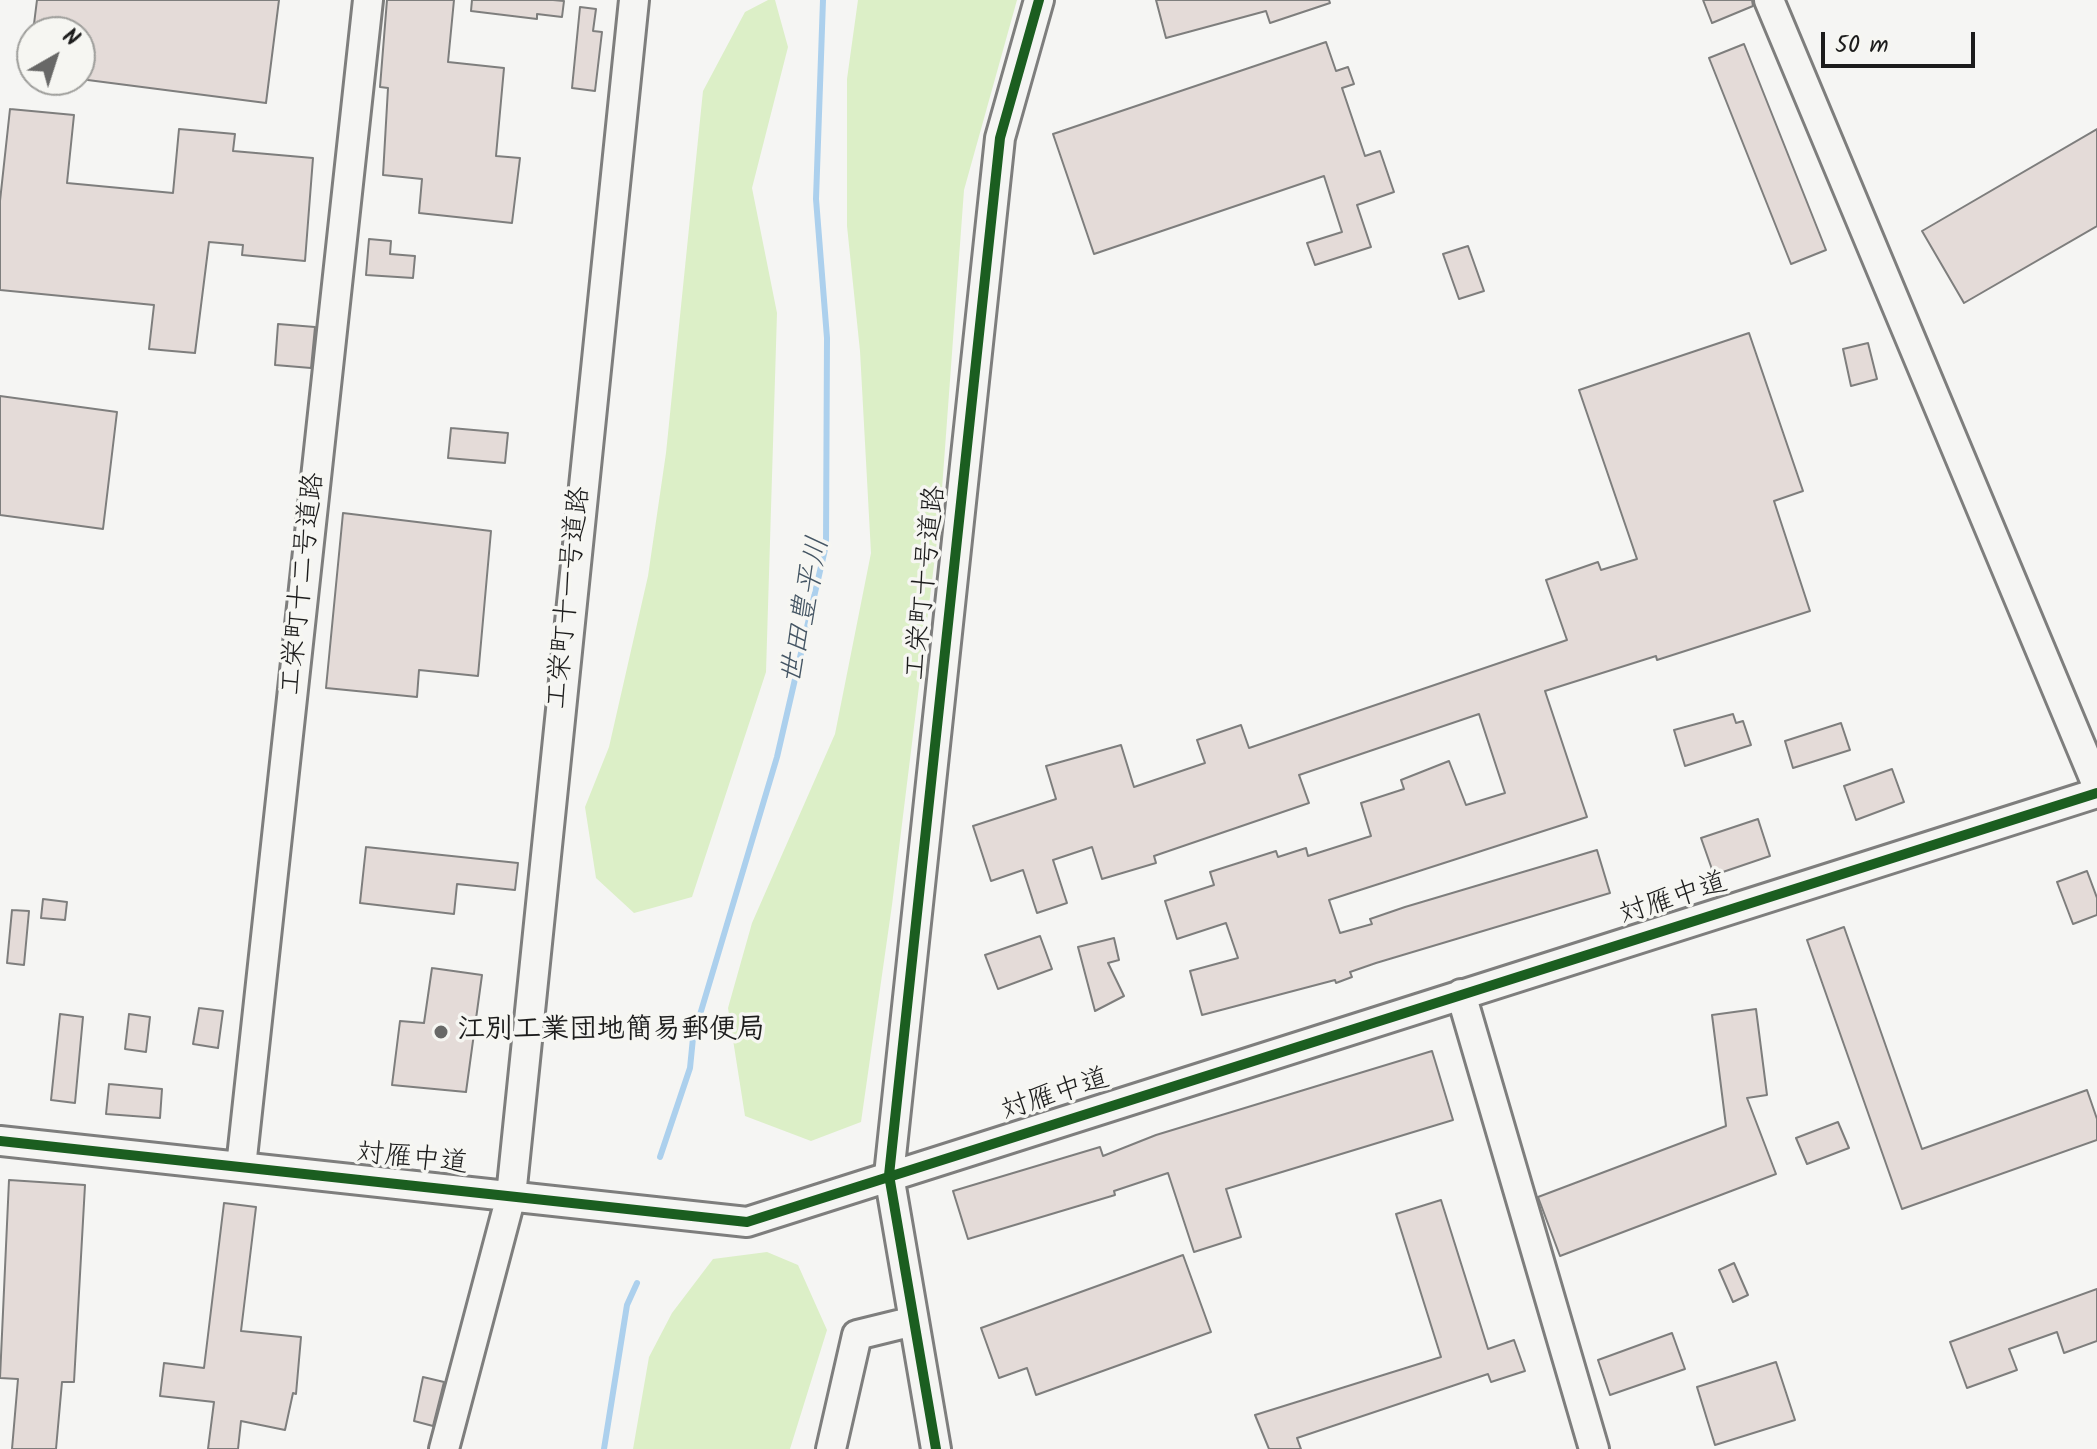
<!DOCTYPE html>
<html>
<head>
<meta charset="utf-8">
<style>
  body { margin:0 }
  #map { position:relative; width:2097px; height:1449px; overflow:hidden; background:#f5f5f3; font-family:Kalam,sans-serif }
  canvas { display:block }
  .north { position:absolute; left:16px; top:16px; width:80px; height:80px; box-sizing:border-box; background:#f6f6f2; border:2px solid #9f9f9c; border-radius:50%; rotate:39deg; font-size:22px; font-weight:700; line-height:32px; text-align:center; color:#1c1c1c }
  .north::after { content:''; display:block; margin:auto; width:28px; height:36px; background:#686867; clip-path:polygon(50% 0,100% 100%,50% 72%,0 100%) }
  .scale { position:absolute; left:1821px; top:32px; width:154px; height:36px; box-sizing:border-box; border:4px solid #1c1c1c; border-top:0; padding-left:10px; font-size:24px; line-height:28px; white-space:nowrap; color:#1c1c1c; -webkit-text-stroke:6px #f6f6f2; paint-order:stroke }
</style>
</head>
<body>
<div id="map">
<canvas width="2097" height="1449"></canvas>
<div class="north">N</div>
<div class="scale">50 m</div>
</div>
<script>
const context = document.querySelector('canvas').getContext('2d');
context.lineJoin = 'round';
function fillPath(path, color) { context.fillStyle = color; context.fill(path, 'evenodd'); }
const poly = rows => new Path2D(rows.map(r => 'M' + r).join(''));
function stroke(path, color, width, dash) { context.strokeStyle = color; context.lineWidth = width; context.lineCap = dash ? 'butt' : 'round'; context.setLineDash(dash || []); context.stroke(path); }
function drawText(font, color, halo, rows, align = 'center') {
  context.font = font + ' Kalam,"Klee One",sans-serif'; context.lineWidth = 7; context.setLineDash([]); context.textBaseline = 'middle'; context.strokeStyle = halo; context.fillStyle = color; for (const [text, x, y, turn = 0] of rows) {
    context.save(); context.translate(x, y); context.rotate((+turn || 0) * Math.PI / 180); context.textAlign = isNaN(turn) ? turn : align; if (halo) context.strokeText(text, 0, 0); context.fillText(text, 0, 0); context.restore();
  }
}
fillPath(poly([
  [768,0,775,0,788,47,752,188,777,313,766,672,692,897,634,913,596,878,585,807,609,747,648,576,666,453,703,91,745,12],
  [858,0,1017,0,964,190,940,516,892,905,861,1122,811,1141,745,1116,728,1008,752,923,835,734,871,553,860,351,847,226,847,79],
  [767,1252,798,1265,827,1330,790,1449,633,1449,649,1357,672,1313,713,1259]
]), '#dcefc7');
stroke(poly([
  [660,1157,690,1068,693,1038,777,757,826,545,827,338,816,199,823,0],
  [604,1449,627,1305,637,1283]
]), '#acd0ed', 6);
const building = poly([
  [37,0,279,0,266,103,80,79,80,32,33,32,37,0],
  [387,0,454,0,448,62,504,68,496,156,520,158,512,223,419,213,422,179,383,175,388,88,380,87,387,0],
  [472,0,553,0,564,1,562,17,537,14,537,19,471,11,472,0],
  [1156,0,1329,0,1330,3,1270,23,1266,11,1166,38,1156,0],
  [1703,0,1752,0,1753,6,1712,23,1703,0],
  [580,7,596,9,593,31,602,32,595,91,572,88,580,7],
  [1326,42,1336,71,1348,67,1354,84,1342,88,1365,156,1380,151,1394,192,1357,205,1371,247,1315,265,1307,243,1342,232,1324,176,1094,254,1053,134,1326,42],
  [1744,44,1826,250,1791,264,1709,58,1744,44],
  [10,109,74,115,67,183,173,193,179,129,235,134,233,151,313,158,305,261,242,255,243,245,209,242,195,353,149,349,154,305,0,290,0,201,10,109],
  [2097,129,2097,226,1964,303,1922,231,2097,129],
  [369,239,391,241,390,254,415,256,413,278,366,275,369,239],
  [1468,246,1484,291,1459,299,1443,254,1468,246],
  [278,324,315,327,311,368,275,365,278,324],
  [1749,333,1803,491,1774,501,1810,611,1657,660,1656,656,1545,691,1587,817,1329,900,1340,933,1372,924,1370,919,1405,907,1597,850,1610,893,1376,963,1350,972,1352,977,1336,983,1335,980,1202,1015,1190,971,1238,958,1226,923,1177,939,1165,901,1214,885,1210,872,1276,851,1278,857,1306,848,1308,856,1371,836,1361,803,1404,789,1401,780,1449,761,1466,805,1505,793,1479,714,1299,775,1309,803,1154,856,1156,863,1102,879,1092,847,1053,860,1067,903,1037,913,1023,870,991,881,973,826,1056,799,1046,766,1121,745,1134,787,1205,763,1197,740,1241,725,1249,748,1567,640,1546,580,1598,562,1601,570,1637,559,1579,390,1749,333],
  [1868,343,1877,379,1851,386,1843,349,1868,343],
  [0,396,117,412,103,529,0,515,0,396],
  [451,428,508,433,505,463,448,458,451,428],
  [343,513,491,531,478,676,419,670,417,697,326,688,343,513],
  [1733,714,1736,723,1743,721,1751,745,1685,766,1674,730,1733,714],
  [1841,723,1850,750,1793,768,1785,741,1841,723],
  [1892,769,1904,802,1856,820,1844,786,1892,769],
  [1758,819,1770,856,1714,875,1701,838,1758,819],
  [366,847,518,863,515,890,457,884,454,914,360,903,366,847],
  [2087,871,2097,898,2097,915,2073,924,2057,882,2087,871],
  [43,899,67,902,65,920,41,918,43,899],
  [12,910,29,911,24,965,7,963,12,910],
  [1844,927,1922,1149,2087,1090,2097,1119,2097,1140,1902,1209,1807,940,1844,927],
  [1040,936,1052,969,998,989,985,955,1040,936],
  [1114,938,1119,960,1108,963,1124,996,1095,1011,1078,947,1114,938],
  [432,968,482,975,466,1092,392,1085,400,1021,424,1023,432,968],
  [199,1008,223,1011,218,1048,193,1044,199,1008],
  [1756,1009,1767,1095,1747,1098,1776,1174,1560,1256,1538,1197,1726,1126,1712,1015,1756,1009],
  [60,1014,83,1017,75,1103,51,1100,60,1014],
  [129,1014,150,1017,146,1052,125,1049,129,1014],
  [1432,1051,1453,1120,1226,1189,1241,1237,1194,1252,1168,1173,1114,1191,1115,1195,968,1239,953,1191,1100,1147,1103,1156,1156,1135,1432,1051],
  [109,1084,162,1089,160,1118,106,1114,109,1084],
  [1838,1122,1849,1148,1807,1164,1796,1138,1838,1122],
  [9,1180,85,1185,74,1382,62,1382,56,1449,12,1449,18,1379,0,1378,9,1180],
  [1441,1200,1488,1349,1514,1340,1525,1371,1491,1382,1488,1374,1297,1438,1301,1449,1269,1449,1255,1415,1441,1357,1396,1214,1441,1200],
  [224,1203,256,1207,241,1331,301,1337,296,1394,293,1393,285,1430,241,1421,238,1449,208,1449,214,1402,160,1396,164,1363,204,1368,224,1203],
  [1183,1255,1211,1332,1036,1395,1027,1368,999,1378,981,1328,1183,1255],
  [1734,1263,1748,1295,1733,1302,1719,1270,1734,1263],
  [2097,1289,2097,1341,2064,1353,2057,1332,2009,1349,2017,1370,1967,1388,1950,1342,2097,1289],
  [1672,1333,1685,1369,1610,1395,1598,1360,1672,1333],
  [1776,1362,1795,1420,1715,1445,1697,1387,1776,1362],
  [423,1377,444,1382,433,1426,414,1421,423,1377]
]);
fillPath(building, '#e4dbd8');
stroke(building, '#7e7e7d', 2);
const minor = poly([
  [1769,0,2097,785],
  [1461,994,1594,1449],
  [0,1141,747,1222,2097,793],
  [241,1167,368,0],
  [444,1449,511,1196,634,0],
  [831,1449,857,1335,914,1321],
  [936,1449,889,1175,1000,138,1039,0]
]);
stroke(minor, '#7e7e7d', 34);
stroke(minor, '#f5f5f3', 28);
stroke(poly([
  [0,1141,747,1222,2097,793],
  [936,1449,889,1175,1000,138,1039,0]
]), '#1b5e20', 10);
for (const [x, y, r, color] of [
  [441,1032,8,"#686867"]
]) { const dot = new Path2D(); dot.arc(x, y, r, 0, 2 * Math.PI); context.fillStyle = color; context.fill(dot); stroke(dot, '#f6f6f2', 3); }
drawText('28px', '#1c1c1c', '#f6f6f2', [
  ["工栄町十号道路",928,583,-84],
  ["工栄町十二号道路",305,584,-84],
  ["工栄町十一号道路",571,598,-84],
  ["対雁中道",1674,901,-18],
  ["対雁中道",1056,1097,-18],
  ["対雁中道",412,1161,6]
]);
drawText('bold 28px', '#1c1c1c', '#f6f6f2', [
  ["江別工業団地簡易郵便局",457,1032]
], 'left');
drawText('italic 30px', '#445564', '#f6f6f2', [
  ["世田豊平川",808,611,-79]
]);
</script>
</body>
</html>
